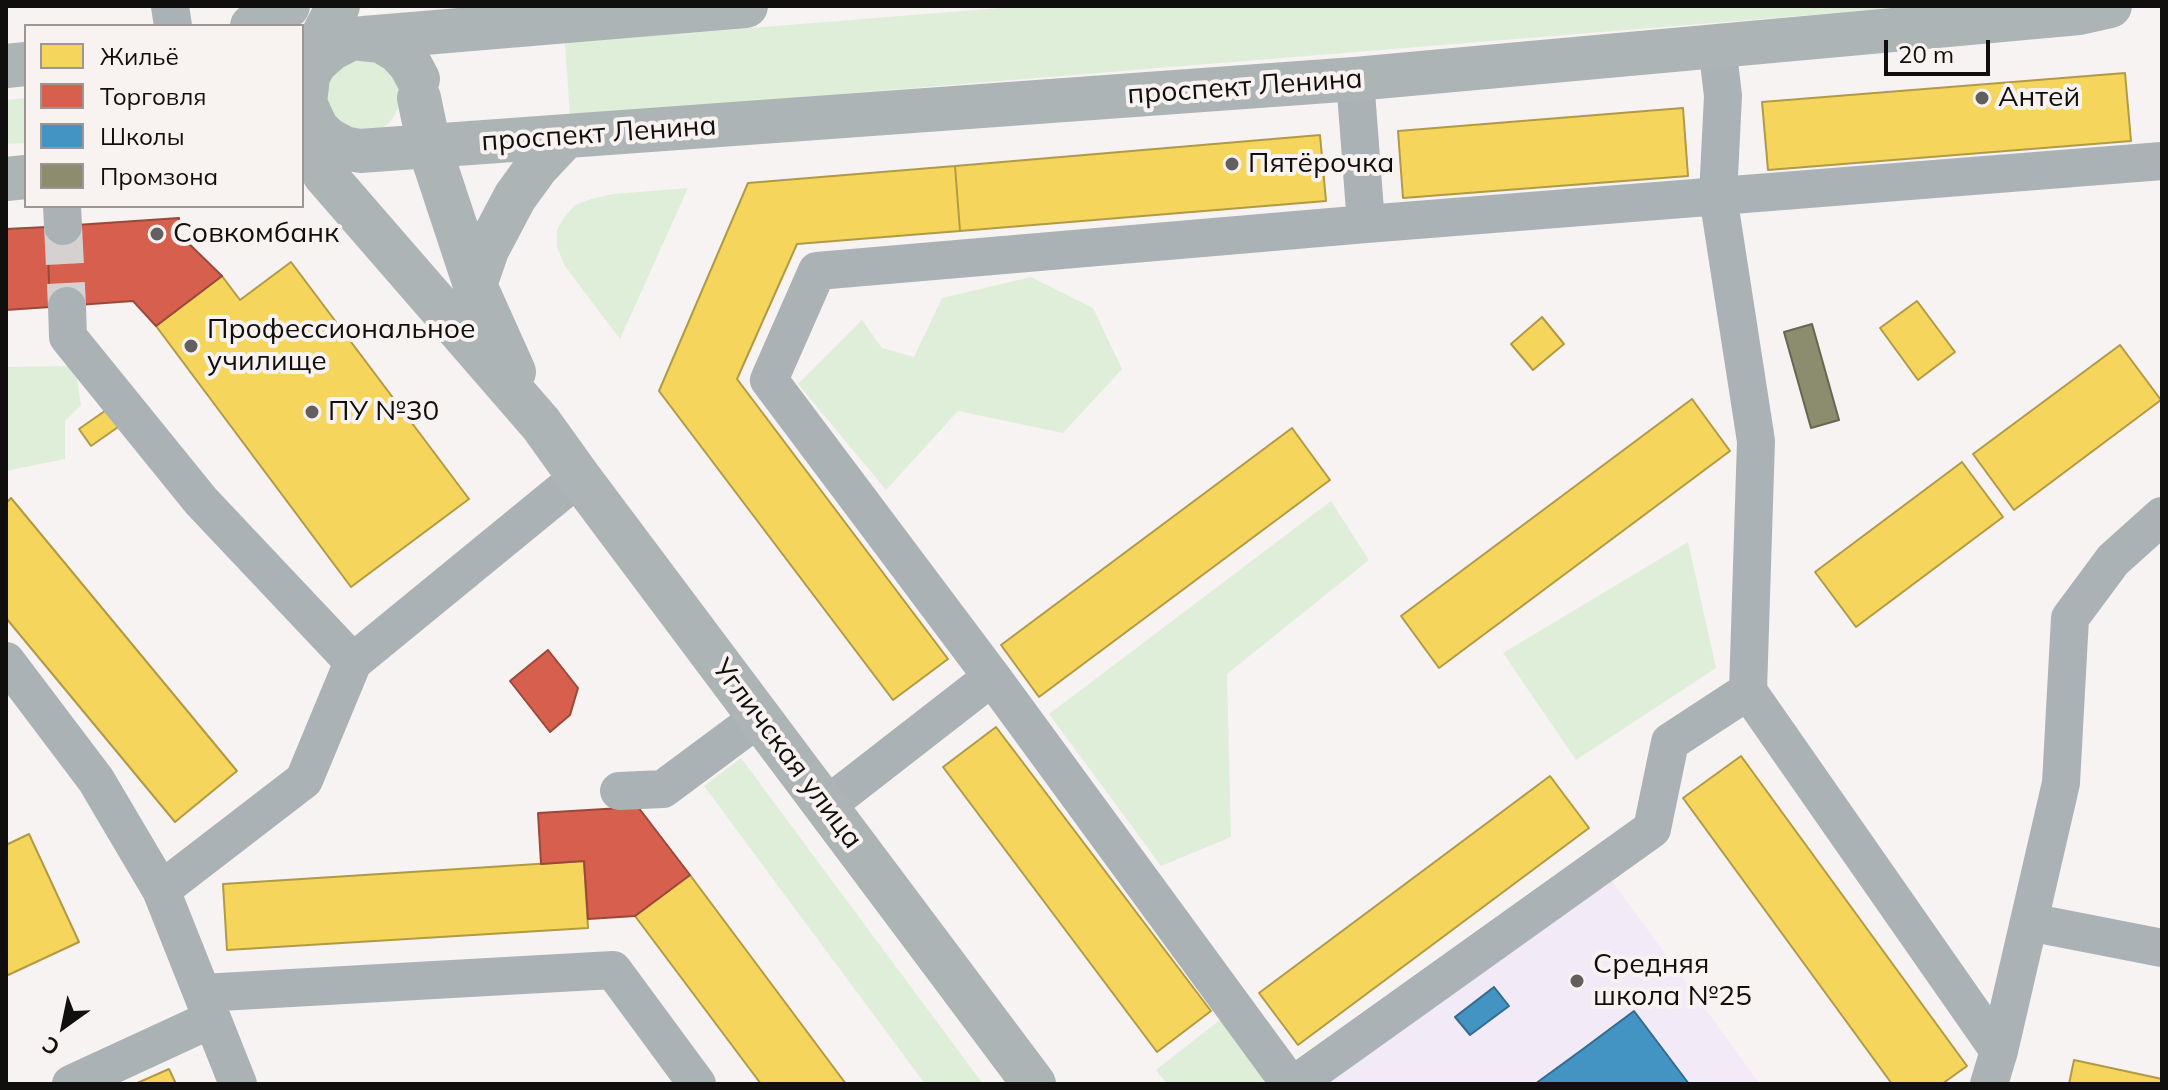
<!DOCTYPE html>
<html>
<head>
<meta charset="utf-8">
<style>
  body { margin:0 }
  #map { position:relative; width:2168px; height:1090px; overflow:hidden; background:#f7f3f2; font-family:Mulish,sans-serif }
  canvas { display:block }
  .frame { position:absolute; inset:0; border:8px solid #110f0e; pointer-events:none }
  .legend { position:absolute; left:24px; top:24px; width:280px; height:184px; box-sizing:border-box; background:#f8f2f1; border:2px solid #9c9796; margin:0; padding:10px 14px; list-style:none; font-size:24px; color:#110f0e }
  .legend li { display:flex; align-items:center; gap:16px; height:40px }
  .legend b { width:40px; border:2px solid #9c9796 }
  .north { position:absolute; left:24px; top:986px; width:80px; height:80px; -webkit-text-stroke:6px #f8f2f1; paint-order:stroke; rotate:213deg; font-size:22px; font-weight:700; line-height:32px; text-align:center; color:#110f0e }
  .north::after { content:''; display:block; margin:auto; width:28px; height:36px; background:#110f0e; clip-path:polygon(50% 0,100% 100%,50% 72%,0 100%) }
  .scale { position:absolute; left:1884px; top:40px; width:106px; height:36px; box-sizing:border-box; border:4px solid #110f0e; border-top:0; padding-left:10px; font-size:24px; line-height:28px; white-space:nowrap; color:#110f0e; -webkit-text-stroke:6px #f8f2f1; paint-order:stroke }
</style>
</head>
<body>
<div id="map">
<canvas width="2168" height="1090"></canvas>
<div class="frame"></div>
<ul class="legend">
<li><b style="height:22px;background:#f6d55c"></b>Жильё</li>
<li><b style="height:22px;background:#d6604d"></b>Торговля</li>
<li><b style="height:22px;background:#4393c3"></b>Школы</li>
<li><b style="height:22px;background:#8c8c6e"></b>Промзона</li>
</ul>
<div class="north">С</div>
<div class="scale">20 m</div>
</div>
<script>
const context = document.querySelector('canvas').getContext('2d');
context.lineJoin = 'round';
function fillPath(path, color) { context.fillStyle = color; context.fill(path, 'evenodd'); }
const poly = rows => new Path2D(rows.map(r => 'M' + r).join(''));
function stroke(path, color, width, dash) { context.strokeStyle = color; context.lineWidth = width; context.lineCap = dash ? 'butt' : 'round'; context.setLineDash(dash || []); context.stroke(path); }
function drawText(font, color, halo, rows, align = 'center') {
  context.font = font + ' Mulish,sans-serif'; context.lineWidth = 8; context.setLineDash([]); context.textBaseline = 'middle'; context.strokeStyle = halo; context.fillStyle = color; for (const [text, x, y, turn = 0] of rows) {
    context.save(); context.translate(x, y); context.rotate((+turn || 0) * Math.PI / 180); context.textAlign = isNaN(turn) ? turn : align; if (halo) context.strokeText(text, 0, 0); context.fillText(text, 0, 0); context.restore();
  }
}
fillPath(poly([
  [1610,878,1760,1084,1328,1084]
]), '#f2ebf7');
fillPath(poly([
  [1024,6,1921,6,570,116,565,43],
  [375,60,386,67,398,84,399,105,395,115,389,123,380,130,370,134,337,125,324,103,329,77,348,61],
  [26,98,26,143,6,144,6,100],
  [688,188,620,339,565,266,557,247,557,230,565,216,575,205,591,199,613,194],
  [1031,277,1093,308,1122,369,1063,433,958,411,886,490,798,384,862,320,882,348,914,357,942,298],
  [75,366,81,405,65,421,65,459,6,471,6,367],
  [1331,501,1369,560,1227,674,1231,837,1161,866,1049,714],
  [1688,542,1716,668,1576,760,1503,653],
  [741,758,983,1084,925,1084,704,786],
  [1221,1019,1268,1078,1260,1084,1167,1084,1156,1070]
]), '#dfeed9');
const homes = poly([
  [2125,73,2131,141,1768,170,1762,102,2125,73],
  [1683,108,1688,176,1403,198,1398,131,1683,108],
  [1320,135,1326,201,960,231,955,166,1320,135],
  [955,166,960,231,797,244,737,379,948,659,893,700,659,391,748,183,955,166],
  [291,262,469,499,351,587,156,326,222,276,240,300,291,262],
  [1917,301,1955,352,1918,380,1880,328,1917,301],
  [1542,317,1564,344,1533,370,1511,344,1542,317],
  [2120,345,2161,400,2014,510,1973,454,2120,345],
  [1692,399,1730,451,1439,668,1401,616,1692,399],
  [109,408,121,425,91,446,79,429,109,408],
  [1292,428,1330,480,1039,697,1001,645,1292,428],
  [1962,462,2003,517,1856,627,1815,572,1962,462],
  [11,498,237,771,175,822,6,618,6,503,11,498],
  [996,727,1211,1011,1157,1052,943,767,996,727],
  [1741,756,1967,1066,1942,1084,1892,1084,1683,798,1741,756],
  [1550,776,1589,828,1298,1045,1259,993,1550,776],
  [29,834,79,942,6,976,6,845,29,834],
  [584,861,588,928,227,950,223,884,584,861],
  [690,875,846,1084,761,1084,635,916,690,875],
  [2074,1060,2162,1079,2162,1084,2069,1084,2074,1060],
  [169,1069,176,1084,135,1084,169,1069]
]);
fillPath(homes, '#f6d55c');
stroke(homes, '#b19a45', 2);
const shops = poly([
  [179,218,180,235,222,276,156,326,133,301,50,307,47,227,179,218],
  [47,227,50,307,6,310,6,229,47,227],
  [548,650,578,688,570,715,550,732,510,681,548,650],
  [638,807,690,875,635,916,588,919,584,861,541,864,538,813,638,807]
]);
fillPath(shops, '#d6604d');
stroke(shops, '#9b483a', 2);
const schools = poly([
  [1494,987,1509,1006,1470,1035,1455,1017,1494,987],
  [1634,1011,1689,1084,1535,1084,1583,1049,1634,1011]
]);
fillPath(schools, '#4393c3');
stroke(schools, '#346b8d', 2);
const industry = poly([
  [1812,324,1839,420,1811,428,1784,332,1812,324]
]);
fillPath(industry, '#8c8c6e');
stroke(industry, '#676651', 2);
stroke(poly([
  [63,226,67,306]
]), '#d4d1d0', 38, [38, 19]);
stroke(poly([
  [170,6,173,26],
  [1355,79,1366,224],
  [62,206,63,226],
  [67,306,68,337,201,501,353,662],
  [6,661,96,780,161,890],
  [1748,691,1999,1051],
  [619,791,663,789,760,717],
  [826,806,992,677],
  [2029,922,2162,948],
  [202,993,613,970,697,1084],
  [71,1084,212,1019],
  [238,1084,161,890,304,780,353,662,579,477],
  [1290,1084,992,677,769,380,817,271,1366,224,2162,161],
  [1295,1084,1652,829,1670,742,1748,691,1756,441,1718,196,1723,96,1717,45],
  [1989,1084,1999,1051,2061,783,2070,618,2113,560,2162,516]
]), '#aab2b6', 38);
stroke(poly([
  [252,26,288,6],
  [364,38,746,6],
  [6,66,26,64],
  [312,66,320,41,338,6],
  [418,79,410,64,398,51,381,41,352,38,331,49,315,63,308,76,305,103,317,129,329,140,344,148,360,151,1355,79,2079,13,2110,6],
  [419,98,429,146,475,285,514,372],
  [305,117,307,139,324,174,541,424,579,477,1034,1084],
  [6,179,26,177],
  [475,285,487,250,515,197,536,168,566,136]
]), '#adb4b6', 44);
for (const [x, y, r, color] of [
  [1982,98,8,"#625f5e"],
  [1232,164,8,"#625f5e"],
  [157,234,8,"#625f5e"],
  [191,346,8,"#625f5e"],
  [312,412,8,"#625f5e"],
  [1577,981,8,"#625f5e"]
]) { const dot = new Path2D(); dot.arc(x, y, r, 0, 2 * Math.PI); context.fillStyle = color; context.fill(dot); stroke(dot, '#f8f2f1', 3); }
drawText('28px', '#110f0e', '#f8f2f1', [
  ["проспект Ленина",1245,87,-4],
  ["проспект Ленина",599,134,-4],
  ["Угличская улица",787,754,53]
]);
drawText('28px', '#110f0e', '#f8f2f1', [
  ["Антей",1998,98],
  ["Пятёрочка",1248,164],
  ["Совкомбанк",173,234],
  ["Профессиональное",207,330],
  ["училище",207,362],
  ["ПУ №30",328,412],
  ["Средняя",1593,965],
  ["школа №25",1593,997]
], 'left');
</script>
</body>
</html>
